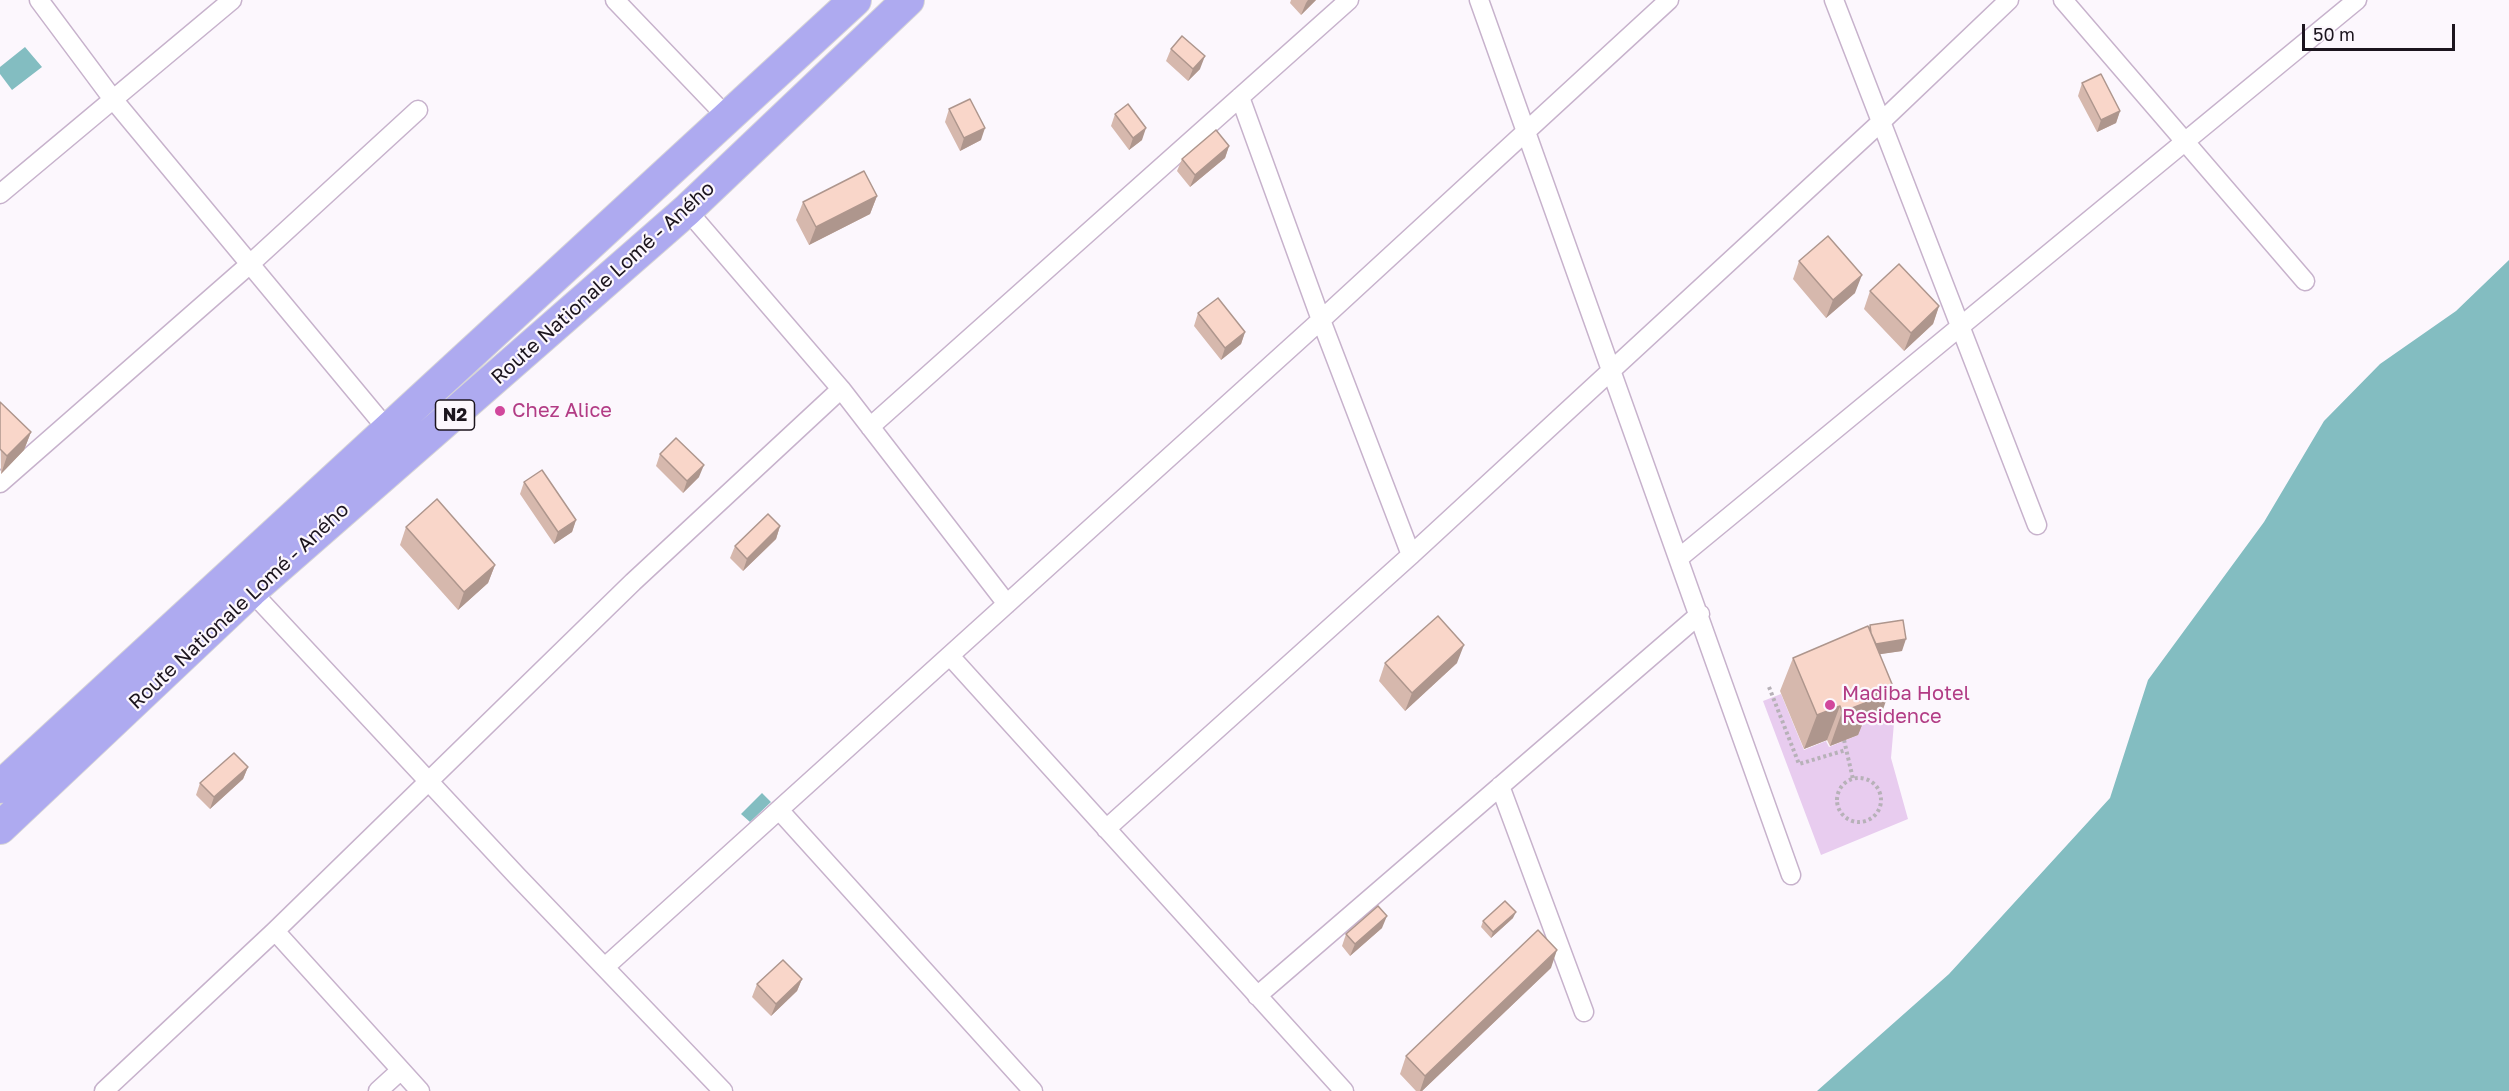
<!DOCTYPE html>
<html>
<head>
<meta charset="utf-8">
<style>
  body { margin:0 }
  #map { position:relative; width:2509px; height:1091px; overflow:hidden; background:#fcf7fd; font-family:"Golos Text",sans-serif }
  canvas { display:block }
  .scale { position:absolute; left:2302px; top:24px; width:153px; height:27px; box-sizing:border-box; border:3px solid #1c151e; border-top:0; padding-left:8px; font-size:18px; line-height:21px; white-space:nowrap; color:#1c151e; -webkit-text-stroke:4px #fcf7fd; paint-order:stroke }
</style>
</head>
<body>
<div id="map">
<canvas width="2509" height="1091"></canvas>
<div class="scale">50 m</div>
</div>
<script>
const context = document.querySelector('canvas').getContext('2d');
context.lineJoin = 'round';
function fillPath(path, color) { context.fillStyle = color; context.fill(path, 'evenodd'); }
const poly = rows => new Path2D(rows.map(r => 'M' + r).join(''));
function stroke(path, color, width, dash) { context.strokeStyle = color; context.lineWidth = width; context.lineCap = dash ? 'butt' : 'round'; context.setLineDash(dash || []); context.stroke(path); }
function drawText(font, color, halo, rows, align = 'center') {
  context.font = font + ' "Golos Text",sans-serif'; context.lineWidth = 4.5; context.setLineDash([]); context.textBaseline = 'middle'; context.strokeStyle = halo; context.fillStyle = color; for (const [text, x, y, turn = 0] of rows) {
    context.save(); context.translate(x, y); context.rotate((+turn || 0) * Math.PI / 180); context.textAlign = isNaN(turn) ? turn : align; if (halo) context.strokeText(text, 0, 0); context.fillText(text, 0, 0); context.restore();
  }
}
fillPath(poly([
  [1781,694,1804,750,1826,741,1829,747,1858,735,1856,728,1880,718,1894,723,1891,758,1908,819,1821,855,1763,701]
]), '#e8ccef');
fillPath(poly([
  [25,47,42,67,12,90,0,74,0,67],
  [2509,260,2509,1091,1817,1091,1949,974,2110,798,2148,680,2264,522,2324,421,2380,364,2456,311],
  [762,793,771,802,750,822,741,814]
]), '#83bdc1');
const minor = poly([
  [39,0,112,98,387,429],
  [615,0,727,117],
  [1479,0,1791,875],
  [1834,0,2037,525],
  [2063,0,2305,281],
  [1240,97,1321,320,1411,555],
  [0,194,232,0],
  [687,210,841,389,1007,604],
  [870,427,1349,0],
  [0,483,250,264,418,110],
  [1679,558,2357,0],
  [251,591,517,876,723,1091],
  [950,656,1344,1091],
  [1500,786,1584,1012],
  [780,811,1033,1091],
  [1106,829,1411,555,1882,121,2009,0],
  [275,931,420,1091],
  [605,967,1321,320,1669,0],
  [1257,996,1700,614],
  [104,1091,275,931,633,582,841,389],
  [378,1091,401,1070]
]);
const trunk = poly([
  [0,787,855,0],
  [0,828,251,591,687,210,908,0]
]);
stroke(minor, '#c7b2cc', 21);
stroke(trunk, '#d6d5d6', 34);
stroke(poly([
  [1769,687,1799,764,1846,750],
  [1844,740,1853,779],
  '1837 800a22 22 0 1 1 44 0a22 22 0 1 1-44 0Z'
]), '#b7b1b8', 4, [3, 3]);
stroke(minor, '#fff', 18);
stroke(trunk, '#aeaaf0', 32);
fillPath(poly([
  [1291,0,1316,0,1301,15,1290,3],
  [1171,49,1200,69,1188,81,1166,61],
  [2082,83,2120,111,2116,123,2097,132,2078,96],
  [949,109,981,140,960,151,945,122],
  [1115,114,1142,140,1129,150,1111,126],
  [1229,146,1225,158,1190,187,1177,171,1182,159],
  [877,196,870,214,809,245,796,220,803,202],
  [1799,261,1855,293,1826,318,1793,279],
  [1870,291,1939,306,1933,324,1904,351,1864,309],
  [1198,313,1245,332,1241,344,1221,360,1194,326],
  [0,402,31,432,24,450,1,474],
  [660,454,699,477,683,493,656,466],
  [524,482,576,520,572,532,554,544,520,494],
  [780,526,776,539,743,571,730,558,735,546],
  [406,527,495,565,488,583,458,610,400,545],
  [1870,625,1902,651,1880,654,1880,718,1862,725,1858,735,1830,746,1827,740,1804,749,1780,691,1793,658,1869,628],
  [1385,663,1457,663,1405,711,1379,681],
  [248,767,243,779,210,809,196,795,200,783],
  [1513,918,1491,938,1481,927,1483,921],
  [1382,928,1350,956,1342,946,1346,934],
  [1551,968,1422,1091,1416,1091,1400,1074,1406,1056],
  [802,979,797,991,771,1016,752,997,757,984]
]), '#d6b8ad');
fillPath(poly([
  [1308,0,1316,0,1301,15,1306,3],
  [1205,56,1200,69,1188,81,1193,69],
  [2120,111,2116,123,2097,132,2101,120],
  [985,128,981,140,960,151,964,138],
  [1146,128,1142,140,1129,150,1133,138],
  [1229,146,1225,158,1190,187,1195,175],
  [877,196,870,214,809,245,816,227],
  [1862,275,1855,293,1826,318,1833,300],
  [1939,306,1933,324,1904,351,1911,333],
  [1245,332,1241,344,1221,360,1225,348],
  [31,432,24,450,1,474,7,456],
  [704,465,699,477,683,493,687,481],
  [576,520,572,532,554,544,558,532],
  [780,526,776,539,743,571,747,559],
  [495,565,488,583,458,610,464,592],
  [1906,639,1902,651,1868,656,1873,644],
  [1464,645,1457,663,1405,711,1412,693],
  [1892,684,1880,718,1862,725,1858,735,1830,746,1842,712,1868,694],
  [1840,706,1827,740,1804,749,1817,715],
  [248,767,243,779,210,809,214,797],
  [1516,912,1513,918,1491,938,1493,932],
  [1387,916,1382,928,1350,956,1355,944],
  [1557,950,1551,968,1422,1091,1420,1091,1425,1076],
  [802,979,797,991,771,1016,776,1004]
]), '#ae968d');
const building = poly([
  [1182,36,1205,56,1193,69,1171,49,1182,36],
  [2101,74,2120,111,2101,120,2082,83,2101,74],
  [970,99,985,128,964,138,949,109,970,99],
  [1128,104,1146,128,1133,138,1115,114,1128,104],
  [1216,130,1229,146,1195,175,1182,159,1216,130],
  [864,171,877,196,816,227,803,202,864,171],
  [1828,236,1862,275,1833,300,1799,261,1828,236],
  [1899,264,1939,306,1911,333,1870,291,1899,264],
  [1218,298,1245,332,1225,348,1198,313,1218,298],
  [0,402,31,432,7,456,0,449,0,402],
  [676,438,704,465,687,481,660,454,676,438],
  [542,470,576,520,558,532,524,482,542,470],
  [437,499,495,565,464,592,406,527,437,499],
  [768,514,780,526,747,559,735,546,768,514],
  [1438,616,1464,645,1412,693,1385,663,1438,616],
  [1903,620,1906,639,1876,644,1871,633,1870,625,1903,620],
  [1868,626,1892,684,1868,694,1870,701,1842,712,1840,706,1817,715,1793,658,1868,626],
  [234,753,248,767,214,797,200,783,234,753],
  [1505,901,1516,912,1493,932,1483,921,1505,901],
  [1378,906,1387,916,1355,944,1346,934,1378,906],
  [1538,930,1557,950,1425,1076,1406,1056,1538,930],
  [783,960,802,979,776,1004,757,984,783,960]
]);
fillPath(building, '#f9d6c9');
stroke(building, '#ae968d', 1.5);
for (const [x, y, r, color] of [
  [500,411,6,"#d1479c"],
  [1830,705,6,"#d1479c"]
]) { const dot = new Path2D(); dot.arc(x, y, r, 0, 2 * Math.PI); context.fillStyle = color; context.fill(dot); stroke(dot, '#fcf7fd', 2); }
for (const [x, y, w] of [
  [455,415,39]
]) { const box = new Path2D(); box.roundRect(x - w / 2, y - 15, w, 30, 4.5); context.fillStyle = '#fcf7fd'; context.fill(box); stroke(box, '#1c151e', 1.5); }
drawText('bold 18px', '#1c151e', null, [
  ["N2",455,415]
]);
drawText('20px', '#1c151e', '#fcf7fd', [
  ["Route Nationale Lomé - Aného",603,283,-42],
  ["Route Nationale Lomé - Aného",239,606,-43]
]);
drawText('20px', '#b23c85', '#fcf7fd', [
  ["Chez Alice",512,411],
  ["Madiba Hotel",1842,694],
  ["Residence",1842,717]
], 'left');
</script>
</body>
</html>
